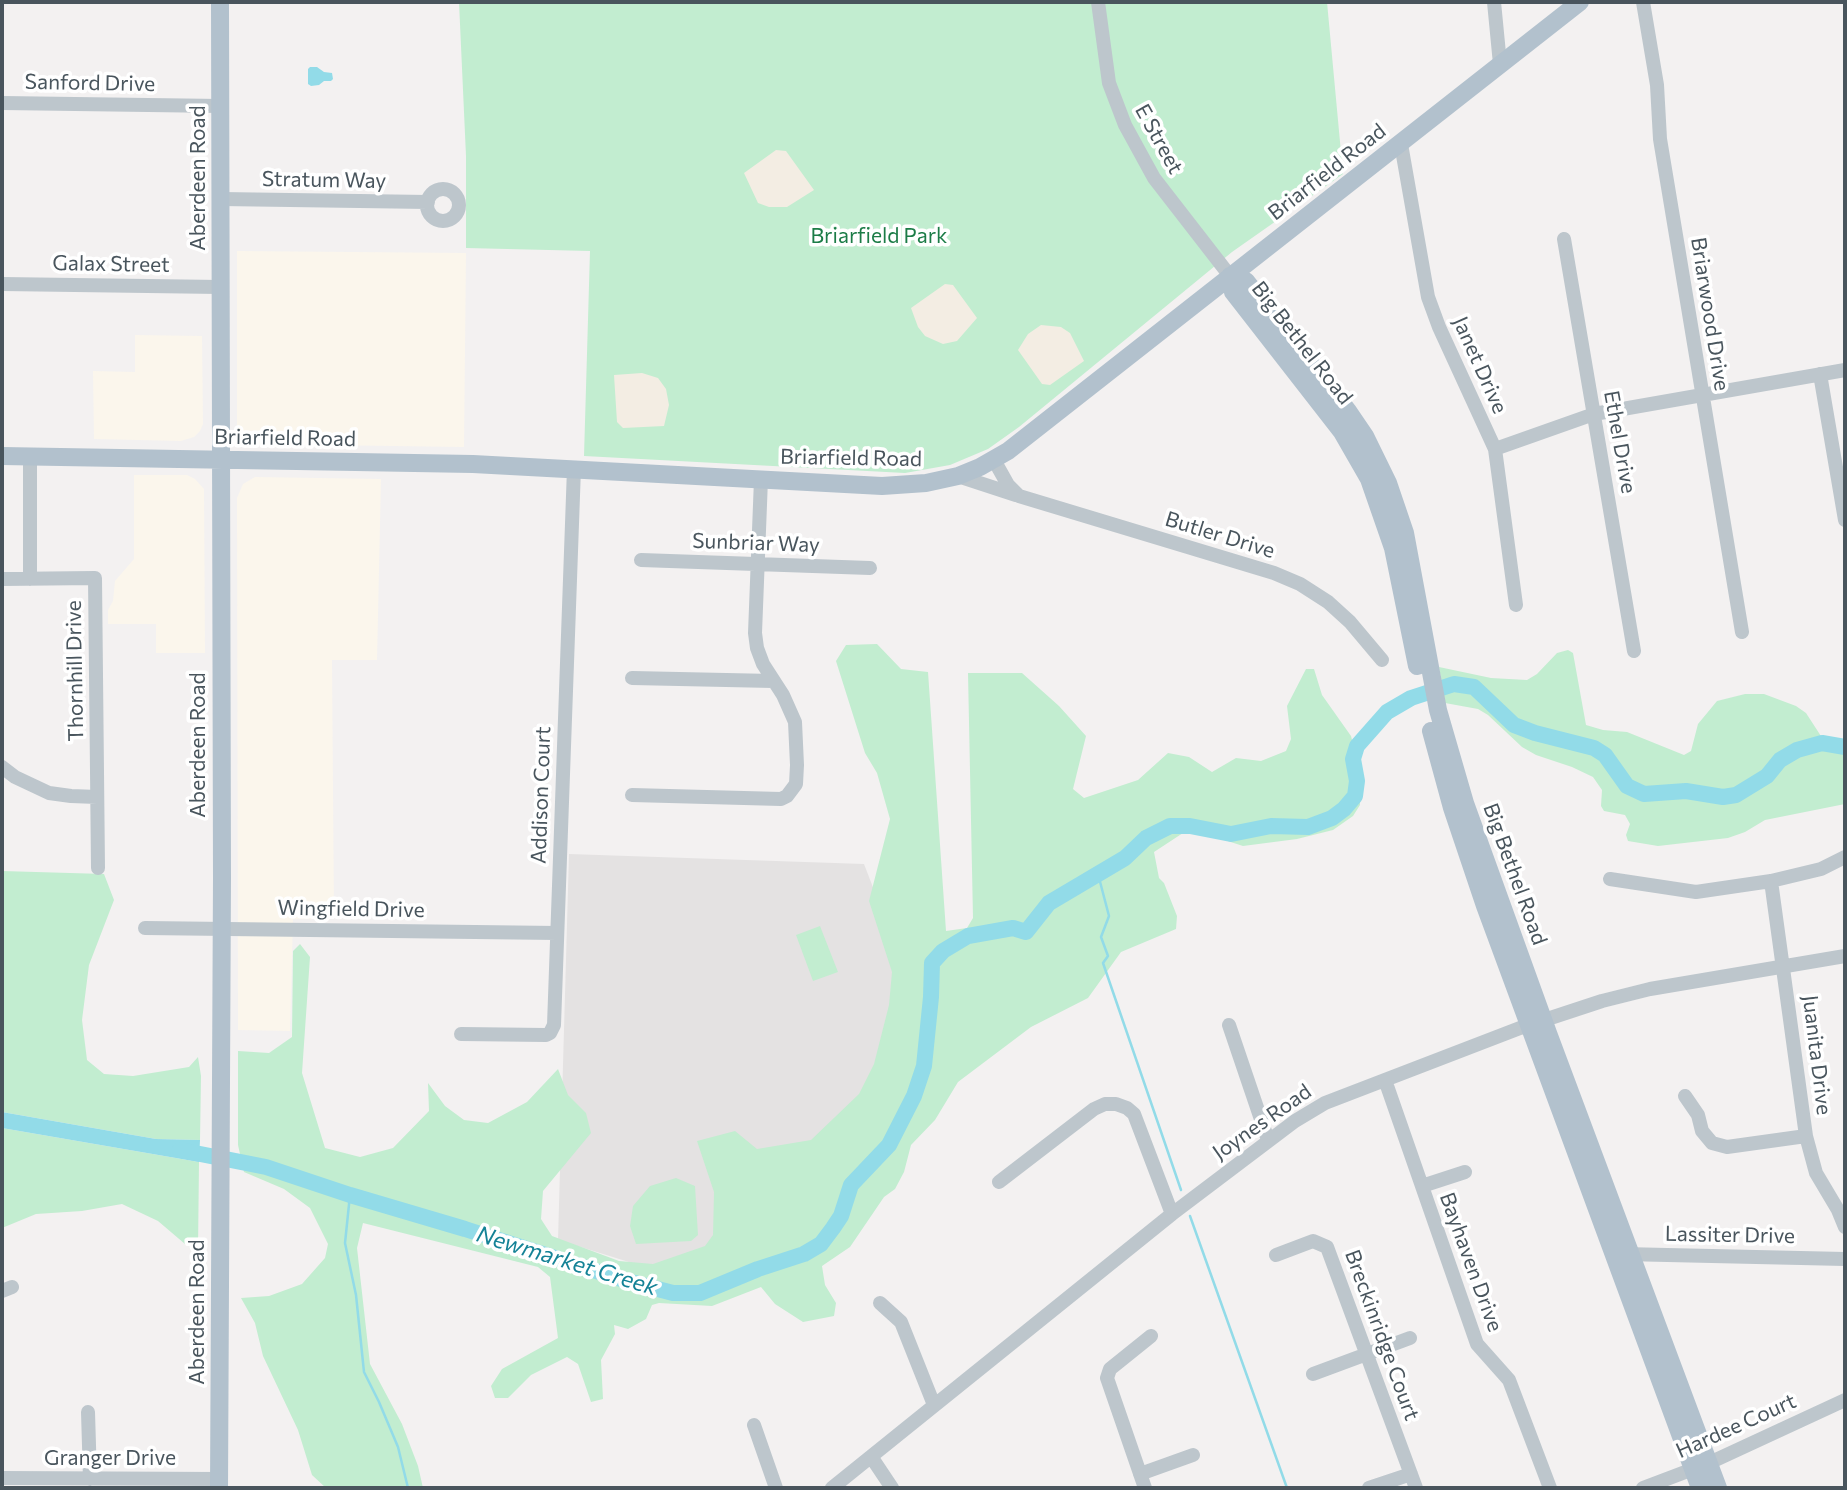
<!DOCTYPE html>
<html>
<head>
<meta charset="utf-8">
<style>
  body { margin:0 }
  #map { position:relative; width:1847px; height:1490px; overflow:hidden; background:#f3f1f1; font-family:Commissioner,sans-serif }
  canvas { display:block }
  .frame { position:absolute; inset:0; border:4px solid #49555d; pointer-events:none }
</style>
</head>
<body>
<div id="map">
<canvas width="1847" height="1490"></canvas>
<div class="frame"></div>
</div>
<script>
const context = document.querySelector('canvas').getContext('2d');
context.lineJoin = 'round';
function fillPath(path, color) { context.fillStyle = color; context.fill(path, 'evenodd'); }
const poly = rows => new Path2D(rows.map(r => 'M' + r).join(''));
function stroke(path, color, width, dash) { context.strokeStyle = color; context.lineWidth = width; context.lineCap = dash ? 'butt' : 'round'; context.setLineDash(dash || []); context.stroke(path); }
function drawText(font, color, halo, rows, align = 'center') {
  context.font = font + ' Commissioner,sans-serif'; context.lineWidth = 7; context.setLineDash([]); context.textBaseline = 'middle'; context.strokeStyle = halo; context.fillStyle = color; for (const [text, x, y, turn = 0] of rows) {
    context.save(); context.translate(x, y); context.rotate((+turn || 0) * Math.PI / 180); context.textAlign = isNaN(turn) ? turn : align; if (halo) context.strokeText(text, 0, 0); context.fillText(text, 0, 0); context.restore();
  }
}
fillPath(poly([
  [237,251,466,253,464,447,252,444,242,440,237,425],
  [135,335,202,336,203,424,200,431,194,437,181,441,94,439,93,371,135,372],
  [134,475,187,475,195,479,204,489,205,653,156,653,156,624,108,624,108,610,113,601,115,581,134,559],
  [255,477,381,479,377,660,332,660,334,919,293,919,290,1031,238,1030,237,498,243,484]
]), '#fbf6ec');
fillPath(poly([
  [569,854,864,864,899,955,886,1070,687,1280,558,1240]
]), '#e4e2e2');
fillPath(poly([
  [459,2,1327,2,1343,174,1232,252,1019,427,988,449,950,465,905,473,584,456,590,251,466,248,466,156],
  [877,644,901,669,928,672,946,931,967,928,973,918,968,673,1022,673,1059,706,1086,736,1073,789,1084,798,1138,780,1168,753,1189,757,1212,772,1236,758,1261,761,1286,751,1291,739,1287,706,1306,669,1314,669,1322,695,1351,736,1360,769,1360,805,1353,816,1333,830,1297,839,1243,846,1206,834,1183,833,1154,852,1159,878,1164,883,1177,916,1176,929,1121,952,1088,998,1031,1027,958,1082,935,1120,911,1145,904,1172,895,1189,884,1197,850,1247,822,1266,825,1285,836,1303,834,1316,803,1322,775,1304,761,1287,712,1306,659,1303,652,1305,646,1319,628,1329,614,1325,615,1334,601,1360,603,1399,591,1402,578,1364,567,1357,531,1375,508,1398,495,1398,491,1386,502,1369,558,1338,550,1277,538,1267,363,1223,357,1248,370,1364,402,1424,418,1466,423,1488,326,1488,312,1475,298,1430,263,1356,255,1323,241,1298,269,1296,302,1284,325,1258,328,1244,310,1208,284,1189,244,1172,238,1145,238,1051,269,1053,292,1037,293,951,300,944,310,957,302,1073,325,1148,360,1157,393,1148,429,1111,428,1083,445,1106,464,1120,488,1123,527,1102,558,1069,568,1095,586,1113,591,1133,543,1191,541,1219,552,1236,619,1261,653,1264,705,1246,713,1235,714,1192,697,1141,735,1131,757,1149,811,1140,859,1094,874,1064,889,1005,892,972,869,901,890,819,877,773,865,753,836,661,846,645],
  [1568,650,1573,653,1586,725,1603,730,1627,732,1684,755,1691,751,1698,724,1717,701,1745,694,1764,694,1796,706,1806,713,1830,750,1845,753,1845,804,1765,820,1745,832,1728,838,1658,846,1628,841,1626,835,1630,824,1625,815,1604,811,1601,806,1602,790,1593,777,1572,767,1536,755,1522,747,1488,715,1478,709,1445,703,1439,667,1491,678,1527,680,1537,674,1557,653],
  [2,871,104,874,114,900,89,965,82,1020,87,1060,104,1074,133,1076,189,1067,198,1057,201,1076,200,1140,156,1139,2,1112],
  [820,926,838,972,813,981,796,935],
  [2,1128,199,1162,198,1250,185,1244,158,1221,122,1204,82,1211,36,1214,2,1228],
  [676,1178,695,1186,698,1235,691,1241,636,1244,630,1226,633,1206,650,1186]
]), '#c2edd0');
fillPath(poly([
  [776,150,786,151,814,190,787,207,769,207,758,203,744,173],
  [945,284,953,285,977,318,957,341,943,344,925,336,918,327,911,308],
  [1041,325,1061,327,1070,333,1084,361,1050,385,1042,384,1018,350,1028,334],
  [642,373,658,378,666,389,669,405,664,426,623,428,617,422,614,375]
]), '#f3ede3');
fillPath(poly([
  [310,67,317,67,324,72,332,73,333,79,331,81,324,81,319,85,311,86,308,84,308,69],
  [2,1112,156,1139,200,1140,199,1162,2,1128]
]), '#92dbe8');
stroke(poly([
  [1098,874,1109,916,1101,937,1108,956,1103,963,1181,1190],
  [350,1195,345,1243,356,1295,364,1372,379,1402,398,1447,408,1488],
  [1190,1216,1287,1488]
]), '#92dbe8', 2.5);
stroke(poly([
  [180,1150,266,1167,350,1195,465,1229,627,1281,673,1293,700,1293,758,1269,804,1254,821,1244,833,1228,841,1216,851,1185,889,1145,914,1096,924,1066,931,997,932,963,943,951,968,936,1013,928,1026,932,1049,903,1125,858,1146,838,1170,826,1190,826,1231,834,1271,826,1308,827,1332,818,1344,809,1355,796,1357,781,1353,759,1357,746,1387,712,1411,698,1454,684,1474,687,1514,725,1535,733,1594,748,1605,755,1627,786,1644,794,1686,791,1723,797,1736,795,1767,776,1780,760,1797,750,1822,743,1845,747]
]), '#92dbe8', 16);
stroke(poly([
  [1098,2,1109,83,1125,125,1154,178,1230,276],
  [1494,2,1500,64],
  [1643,2,1657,85,1660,139,1742,632],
  [2,103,221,106],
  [1401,144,1428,297,1439,327,1495,449,1516,605],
  '427 205a16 16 0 1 1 32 0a16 16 0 1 1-32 0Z',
  [221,199,428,202],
  [1564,239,1634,651],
  [2,284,220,287],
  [1820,374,1845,520],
  [1495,449,1594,414,1845,370],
  [994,460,1008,485,1019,496,1274,573,1300,584,1328,602,1350,622,1382,660],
  [958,476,1016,495],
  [641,560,870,568],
  [2,579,95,578,98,868],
  [30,579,30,457],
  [632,678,773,681],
  [2,767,15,777,49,793,71,796,97,797],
  [632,795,781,799,787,796,796,784,797,765,795,722,783,695,763,664,757,648,755,633,761,479],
  [1610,879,1696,892,1771,881,1821,869,1845,857],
  [1771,881,1806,1136,1816,1173,1838,1210,1845,1227],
  [145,928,557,933],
  [1229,1025,1268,1140],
  [461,1034,546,1035,550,1033,554,1025,574,468],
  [1385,1080,1477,1344,1509,1380,1550,1488],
  [1685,1096,1698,1115,1702,1131,1712,1143,1727,1147,1806,1136],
  [999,1182,1094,1109,1105,1104,1116,1104,1127,1108,1134,1114,1172,1214],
  [1422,1186,1465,1172],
  [1623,1254,1845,1259],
  [1276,1255,1313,1241,1327,1247,1416,1488],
  [2,1291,12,1287],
  [880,1303,901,1322,934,1405],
  [1313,1374,1410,1338],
  [88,1412,90,1479],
  [754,1425,776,1488],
  [872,1458,892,1488],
  [1140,1474,1193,1455],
  [2,1478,219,1479],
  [832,1488,1172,1214,1295,1121,1325,1103,1520,1028,1602,1001,1650,989,1845,956],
  [1145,1488,1107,1378,1110,1369,1151,1336],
  [1369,1488,1411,1474],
  [1643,1488,1709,1463,1845,1400]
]), '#bdc6cc', 14);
stroke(poly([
  [1230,276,1246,281,1348,411,1365,436,1388,483,1405,533,1438,710,1465,803,1548,1033,1718,1488],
  [1230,276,1233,292,1342,432,1369,479,1393,548,1417,666],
  [2,456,473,464,882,486,926,483,958,476,980,467,1008,451,1580,2],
  [1431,731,1452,808,1485,906,1700,1488],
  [219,1488,222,877,220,2]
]), '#b2c1cd', 18);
drawText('21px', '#49555d', '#fff', [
  ["Sanford Drive",90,83,1],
  ["E Street",1159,139,61],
  ["Briarfield Road",1327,172,-38],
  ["Aberdeen Road",198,178,-90],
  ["Stratum Way",324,180,1],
  ["Galax Street",111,264,1],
  ["Briarwood Drive",1710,314,81],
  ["Big Bethel Road",1302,343,52],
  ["Janet Drive",1480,365,66],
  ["Briarfield Road",285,438,1],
  ["Ethel Drive",1620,442,80],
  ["Briarfield Road",851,458,1],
  ["Butler Drive",1220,535,17],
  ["Sunbriar Way",756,543,2],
  ["Thornhill Drive",75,671,-91],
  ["Aberdeen Road",198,745,-90],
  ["Addison Court",541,795,-88],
  ["Big Bethel Road",1515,874,70],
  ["Wingfield Drive",351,909,1],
  ["Juanita Drive",1817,1055,83],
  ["Joynes Road",1262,1122,-35],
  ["Lassiter Drive",1730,1235,1],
  ["Bayhaven Drive",1471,1262,70],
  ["Aberdeen Road",197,1312,-90],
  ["Breckinridge Court",1382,1335,70],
  ["Hardee Court",1736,1426,-24],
  ["Granger Drive",110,1458]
]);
drawText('21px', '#1c7c47', '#fff', [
  ["Briarfield Park",879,236]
]);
drawText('italic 23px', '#148296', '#fff', [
  ["Newmarket Creek",567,1261,17]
]);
</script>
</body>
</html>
